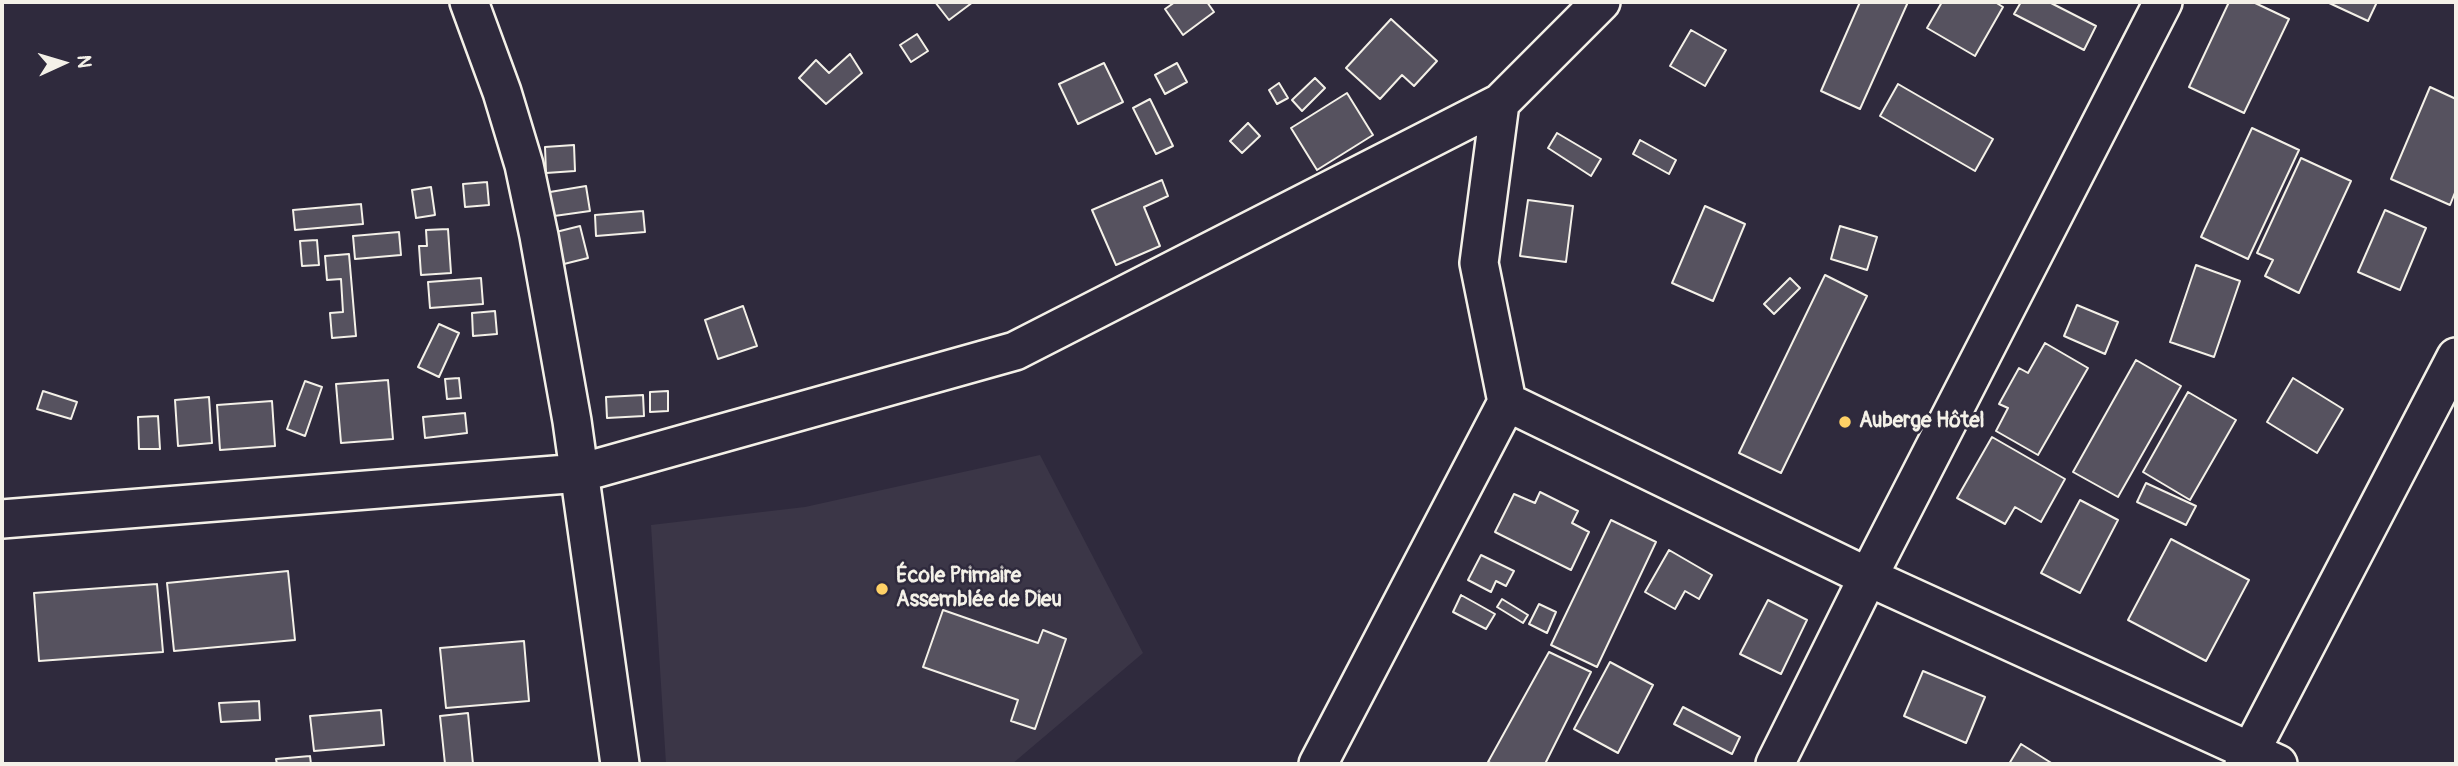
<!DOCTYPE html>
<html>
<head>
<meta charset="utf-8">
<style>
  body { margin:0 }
  #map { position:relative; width:2458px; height:766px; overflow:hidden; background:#2f2a3d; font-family:Pangolin,sans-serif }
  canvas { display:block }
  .frame { position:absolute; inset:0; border:4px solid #f4f1e8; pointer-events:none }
  .north { position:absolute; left:28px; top:28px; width:70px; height:70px; -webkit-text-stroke:5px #2f2a3d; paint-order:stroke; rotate:86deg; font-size:19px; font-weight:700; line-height:28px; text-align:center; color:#f4f1e8 }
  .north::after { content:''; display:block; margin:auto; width:24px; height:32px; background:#f4f1e8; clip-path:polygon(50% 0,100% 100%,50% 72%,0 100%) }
</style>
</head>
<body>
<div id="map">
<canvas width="2458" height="766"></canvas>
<div class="frame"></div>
<div class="north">N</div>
</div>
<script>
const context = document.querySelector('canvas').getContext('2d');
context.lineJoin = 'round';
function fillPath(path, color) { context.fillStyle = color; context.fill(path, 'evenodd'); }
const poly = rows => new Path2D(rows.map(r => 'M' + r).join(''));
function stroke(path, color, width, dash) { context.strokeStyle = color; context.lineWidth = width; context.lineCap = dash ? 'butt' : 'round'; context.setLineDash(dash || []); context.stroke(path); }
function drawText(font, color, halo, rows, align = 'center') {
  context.font = font + ' Pangolin,sans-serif'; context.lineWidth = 5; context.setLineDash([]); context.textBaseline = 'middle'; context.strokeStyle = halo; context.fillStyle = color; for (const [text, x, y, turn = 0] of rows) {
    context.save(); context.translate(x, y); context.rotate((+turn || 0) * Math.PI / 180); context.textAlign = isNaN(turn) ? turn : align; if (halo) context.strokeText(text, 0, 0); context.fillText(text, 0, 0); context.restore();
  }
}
fillPath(poly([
  [1040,455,1143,653,1012,764,666,764,651,525,805,507]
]), '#3b3647');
const building = poly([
  [935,2,973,2,949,20,935,2],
  [1175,2,1207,2,1214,12,1183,35,1165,9,1175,2],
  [1860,2,1908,2,1860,109,1821,91,1860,2],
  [1942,2,1995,2,2003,7,1975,56,1927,28,1942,2],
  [2021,2,2049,2,2096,26,2084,50,2014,14,2021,2],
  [2229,2,2253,2,2289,19,2244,113,2189,87,2229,2],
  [2327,2,2377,2,2368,21,2327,2],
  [1391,19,1437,61,1414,86,1402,75,1380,99,1346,68,1391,19],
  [1691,30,1726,50,1705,86,1670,66,1691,30],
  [917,34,928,51,911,62,900,45,917,34],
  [850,54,862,73,826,104,799,78,816,60,829,73,850,54],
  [1104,63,1123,102,1078,124,1059,84,1104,63],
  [1177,63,1187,82,1165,94,1155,75,1177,63],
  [1315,78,1325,88,1302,111,1292,100,1315,78],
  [1279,83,1288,98,1277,104,1269,90,1279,83],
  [1898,84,1993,139,1975,171,1880,116,1898,84],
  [2430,87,2456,99,2456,190,2450,205,2391,179,2430,87],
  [1347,93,1373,135,1317,170,1291,128,1347,93],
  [1150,99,1173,146,1156,154,1133,108,1150,99],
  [1248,123,1260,136,1242,153,1230,141,1248,123],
  [2252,128,2299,150,2248,259,2201,237,2252,128],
  [1557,133,1601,159,1591,176,1548,148,1557,133],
  [1640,140,1676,160,1669,174,1633,154,1640,140],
  [574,145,575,171,546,173,545,147,574,145],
  [2301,158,2351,181,2299,293,2265,276,2273,260,2257,253,2301,158],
  [1162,180,1168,196,1144,207,1160,246,1116,265,1092,210,1162,180],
  [487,182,489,205,465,207,463,184,487,182],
  [586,186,590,211,547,217,544,193,586,186],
  [431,187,435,215,416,218,412,190,431,187],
  [1528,200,1573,206,1566,262,1520,256,1528,200],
  [361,204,363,224,295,230,293,210,361,204],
  [1705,206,1745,224,1713,301,1672,283,1705,206],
  [2385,210,2426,228,2400,290,2358,272,2385,210],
  [643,211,645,232,596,236,595,215,643,211],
  [580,226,588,258,564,264,556,232,580,226],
  [1840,226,1877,237,1867,270,1831,259,1840,226],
  [448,229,451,273,421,275,419,246,427,246,426,230,448,229],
  [399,232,401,255,355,259,353,236,399,232],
  [317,240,319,265,302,266,300,241,317,240],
  [349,254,356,336,332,338,330,313,343,312,341,279,327,280,325,256,349,254],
  [2196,265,2240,281,2214,357,2170,342,2196,265],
  [1825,275,1867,296,1781,473,1739,453,1825,275],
  [481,278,483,304,430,308,428,282,481,278],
  [1790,278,1800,288,1774,314,1764,304,1790,278],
  [2077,305,2118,322,2105,354,2064,336,2077,305],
  [743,306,757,346,718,359,705,320,743,306],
  [495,311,497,334,473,336,472,313,495,311],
  [439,324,459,333,439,377,418,367,439,324],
  [2045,343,2088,368,2038,455,1996,431,2008,408,1999,404,2019,368,2028,373,2045,343],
  [2136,360,2181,386,2118,497,2073,472,2136,360],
  [459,378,461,398,447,399,445,379,459,378],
  [2293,378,2343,409,2317,453,2267,422,2293,378],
  [388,380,393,439,341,443,336,384,388,380],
  [305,381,322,387,305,436,287,429,305,381],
  [43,391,77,402,71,419,37,409,43,391],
  [668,391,668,411,650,412,650,392,668,391],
  [2188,392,2236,420,2190,500,2143,472,2188,392],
  [643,395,644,416,607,418,606,397,643,395],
  [209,397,212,443,178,446,175,400,209,397],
  [272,401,275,446,220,450,217,405,272,401],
  [465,413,467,433,425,438,423,417,465,413],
  [158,416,160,449,139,449,138,417,158,416],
  [1992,437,2065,479,2041,522,2015,507,2005,524,1957,498,1992,437],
  [2146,483,2196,506,2186,525,2137,502,2146,483],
  [1540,492,1578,511,1572,523,1589,532,1571,570,1495,532,1514,494,1535,503,1540,492],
  [2080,500,2118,520,2080,593,2041,573,2080,500],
  [1611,520,1656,542,1597,667,1551,645,1611,520],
  [2171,539,2249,580,2206,661,2128,620,2171,539],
  [1669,550,1712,575,1699,599,1685,591,1675,609,1645,592,1669,550],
  [1481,555,1514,571,1506,586,1496,581,1491,592,1468,580,1481,555],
  [288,571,295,640,174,651,167,583,288,571],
  [157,584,163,652,39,661,34,593,157,584],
  [1461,595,1495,614,1486,629,1453,612,1461,595],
  [1502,599,1528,615,1523,623,1497,607,1502,599],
  [1768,600,1807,620,1781,674,1740,654,1768,600],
  [1539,604,1556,612,1547,633,1529,624,1539,604],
  [943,610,1038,643,1043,630,1066,639,1035,729,1011,721,1018,700,923,667,943,610],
  [524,641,529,701,446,708,440,648,524,641],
  [1549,652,1591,672,1545,764,1493,764,1488,762,1549,652],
  [1610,662,1653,685,1618,753,1574,729,1610,662],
  [1923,671,1985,697,1966,743,1904,716,1923,671],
  [259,701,260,720,221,722,219,703,259,701],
  [1683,707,1740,737,1732,754,1674,724,1683,707],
  [381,710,384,745,314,751,310,716,381,710],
  [468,713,473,764,445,764,440,716,468,713],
  [2021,744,2053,764,2009,764,2021,744],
  [310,756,311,764,277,764,276,759,310,756]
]);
fillPath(building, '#56525f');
stroke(building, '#f4f1e8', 2);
const street = poly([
  [469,2,502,92,524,165,539,236,572,421,620,764],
  [1507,402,1868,577,2278,764],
  [2,519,580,473,1015,351,1500,103,1601,2],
  [1318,764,1507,402,1479,263,1500,103],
  [1775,764,1868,577,2163,2],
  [2244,764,2456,357]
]);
stroke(street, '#f4f1e8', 42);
stroke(street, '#2f2a3d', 37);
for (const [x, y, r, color] of [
  [1845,422,7,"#ffd166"],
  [882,589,7,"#ffd166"]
]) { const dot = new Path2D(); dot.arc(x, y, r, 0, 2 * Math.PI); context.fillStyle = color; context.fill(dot); stroke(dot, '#2f2a3d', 2.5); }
drawText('bold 21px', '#f4f1e8', '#2f2a3d', [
  ["Auberge Hôtel",1859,422],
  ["École Primaire",896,577],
  ["Assemblée de Dieu",896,601]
], 'left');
</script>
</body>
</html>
